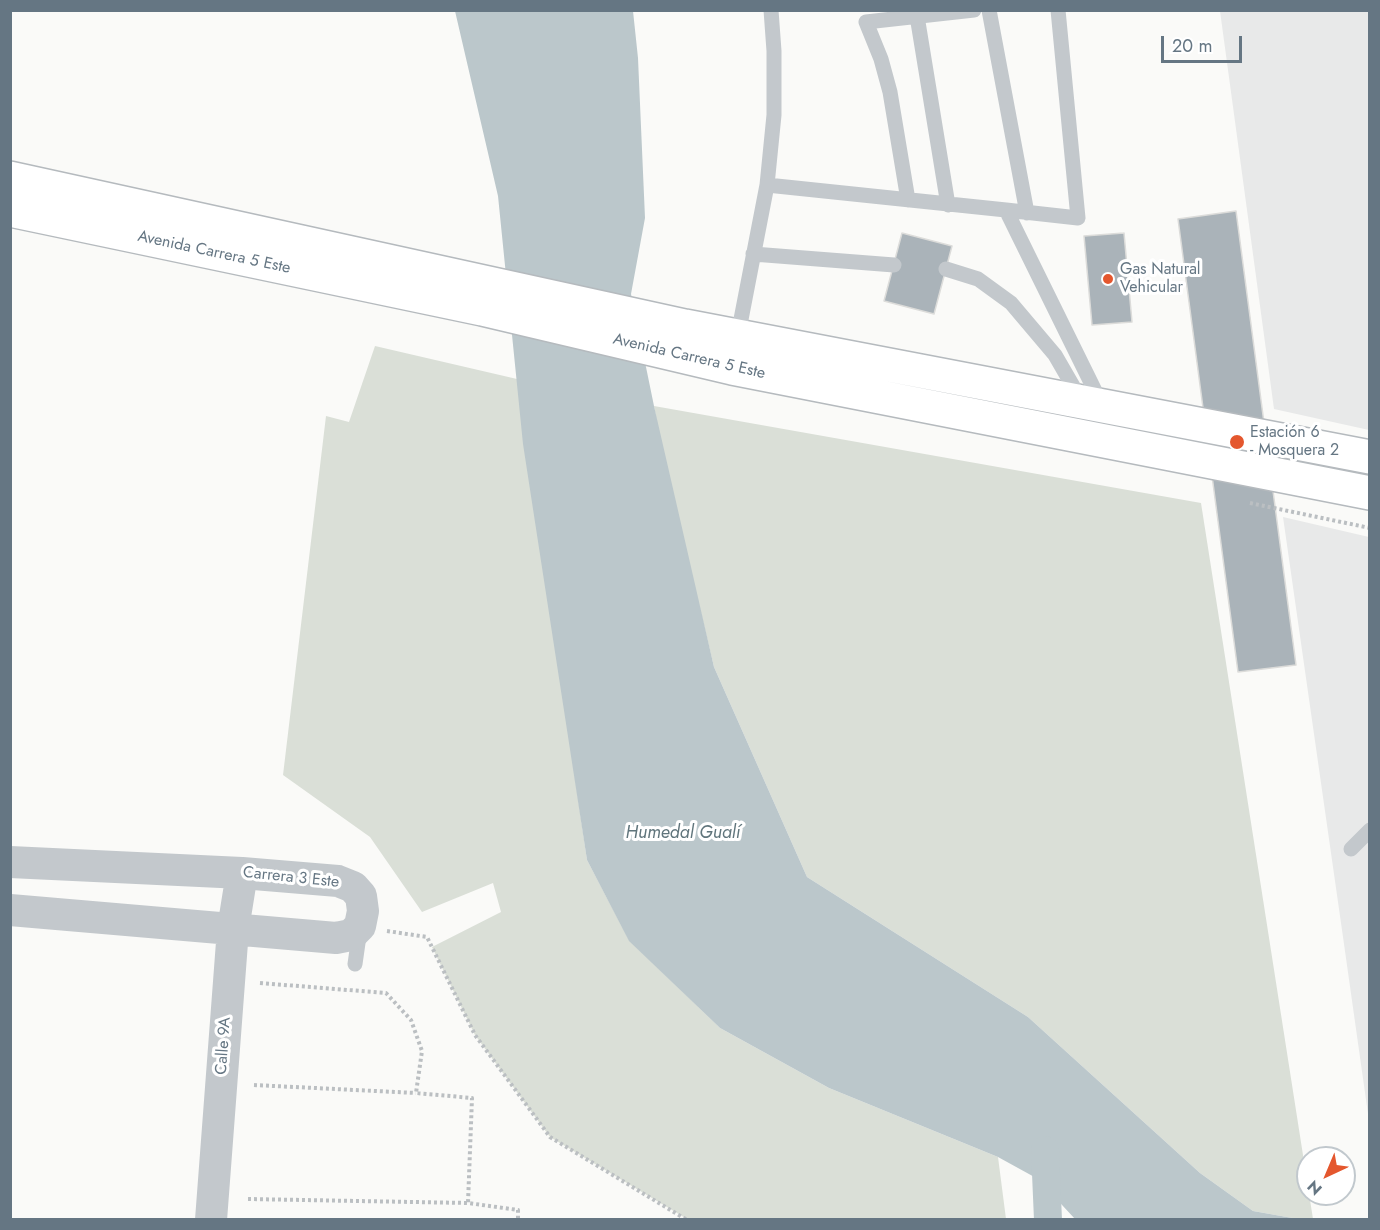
<!DOCTYPE html>
<html>
<head>
<meta charset="utf-8">
<style>
  body { margin:0 }
  #map { position:relative; width:1380px; height:1230px; overflow:hidden; background:#fafaf8; font-family:Jost,sans-serif }
  canvas { display:block }
  .frame { position:absolute; inset:0; border:12px solid #657683; pointer-events:none }
  .north { position:absolute; left:1296px; top:1146px; width:60px; height:60px; box-sizing:border-box; background:#fff; border:2px solid #c1c8cd; border-radius:50%; rotate:224deg; font-size:16px; font-weight:700; line-height:24px; text-align:center; color:#657683 }
  .north::after { content:''; display:block; margin:auto; width:21px; height:27px; background:#e4572e; clip-path:polygon(50% 0,100% 100%,50% 72%,0 100%) }
  .scale { position:absolute; left:1161px; top:36px; width:81px; height:27px; box-sizing:border-box; border:3px solid #657683; border-top:0; padding-left:8px; font-size:18px; line-height:21px; white-space:nowrap; color:#657683; -webkit-text-stroke:4px #fff; paint-order:stroke }
</style>
</head>
<body>
<div id="map">
<canvas width="1380" height="1230"></canvas>
<div class="frame"></div>
<div class="north">N</div>
<div class="scale">20 m</div>
</div>
<script>
const context = document.querySelector('canvas').getContext('2d');
context.lineJoin = 'round';
function fillPath(path, color) { context.fillStyle = color; context.fill(path, 'evenodd'); }
const poly = rows => new Path2D(rows.map(r => 'M' + r).join(''));
function stroke(path, color, width, dash) { context.strokeStyle = color; context.lineWidth = width; context.lineCap = dash ? 'butt' : 'round'; context.setLineDash(dash || []); context.stroke(path); }
function drawText(font, color, halo, rows, align = 'center') {
  context.font = font + ' Jost,sans-serif'; context.lineWidth = 6; context.setLineDash([]); context.textBaseline = 'middle'; context.strokeStyle = halo; context.fillStyle = color; for (const [text, x, y, turn = 0] of rows) {
    context.save(); context.translate(x, y); context.rotate((+turn || 0) * Math.PI / 180); context.textAlign = isNaN(turn) ? turn : align; if (halo) context.strokeText(text, 0, 0); context.fillText(text, 0, 0); context.restore();
  }
}
fillPath(poly([
  [1220,11,1369,11,1369,430,1274,409],
  [1283,517,1369,537,1369,1121,1343,937]
]), '#e8e9e9');
fillPath(poly([
  [375,346,517,379,587,860,629,940,720,1028,829,1088,998,1157,1006,1219,687,1219,550,1137,475,1035,432,947,501,912,493,883,422,912,370,837,283,775,326,416,349,422],
  [654,406,1201,503,1313,1219,1298,1219,1253,1211,1200,1173,1028,1017,807,877,714,667,662,450]
]), '#dadfd7');
fillPath(poly([
  [455,11,633,11,638,58,645,218,631,294,654,406,714,667,807,877,1028,1017,1200,1173,1253,1211,1298,1219,1075,1219,1038,1179,998,1157,829,1088,720,1028,629,941,587,860,523,444,498,196]
]), '#bbc7cb');
stroke(poly([
  [1045,1150,1048,1220]
]), '#bbc7cb', 28);
const building = poly([
  [1236,211,1296,665,1238,672,1178,219,1236,211],
  [902,233,952,246,934,314,884,301,902,233],
  [1124,233,1132,322,1092,325,1084,236,1124,233]
]);
fillPath(building, '#aab3b9');
stroke(building, '#dcdcda', 1.5);
const primary = poly([
  [10,178,685,326,1370,457],
  [10,210,482,309,732,368,1370,493]
]);
stroke(primary, '#b5babe', 36);
stroke(poly([
  [1250,503,1370,528],
  [387,931,427,937,475,1035,550,1137,687,1220],
  [260,983,386,993,411,1020,422,1051,416,1093,472,1098,468,1203,518,1210,518,1220],
  [254,1085,416,1093],
  [248,1199,468,1203]
]), '#bbbfc2', 4, [3, 3]);
stroke(poly([
  [989,10,1027,213],
  [917,16,948,205],
  [767,185,1006,210,1101,403],
  [908,200,890,92,881,59,866,22,974,10],
  [1006,210,1078,218,1058,10],
  [753,254,894,265],
  [946,269,978,279,1011,303,1055,355,1081,400],
  [737,340,767,185,774,115,774,51,771,10],
  [1351,849,1370,830],
  [355,964,360,929]
]), '#c3c8cc', 15);
stroke(poly([
  [10,862,242,873,338,881,353,887,361,896,363,911,360,926,351,935,336,938,10,910],
  [211,1220,233,929,242,873]
]), '#c3c8cc', 32);
stroke(primary, '#fff', 33);
for (const [x, y, r, color] of [
  [1108,279,6,"#e4572e"],
  [1237,442,8,"#e4572e"]
]) { const dot = new Path2D(); dot.arc(x, y, r, 0, 2 * Math.PI); context.fillStyle = color; context.fill(dot); stroke(dot, '#fff', 2); }
drawText('16px', '#657683', '#fff', [
  ["Avenida Carrera 5 Este",214,253,12],
  ["Avenida Carrera 5 Este",689,357,13],
  ["Carrera 3 Este",291,878,6],
  ["Calle 9A",224,1046,-86]
]);
drawText('16px', '#657683', '#fff', [
  ["Gas Natural",1120,270],
  ["Vehicular",1120,288],
  ["Estación 6",1250,433],
  ["- Mosquera 2",1250,451]
], 'left');
drawText('italic 18px', '#60757c', '#fff', [
  ["Humedal Gualí",683,834]
]);
</script>
</body>
</html>
